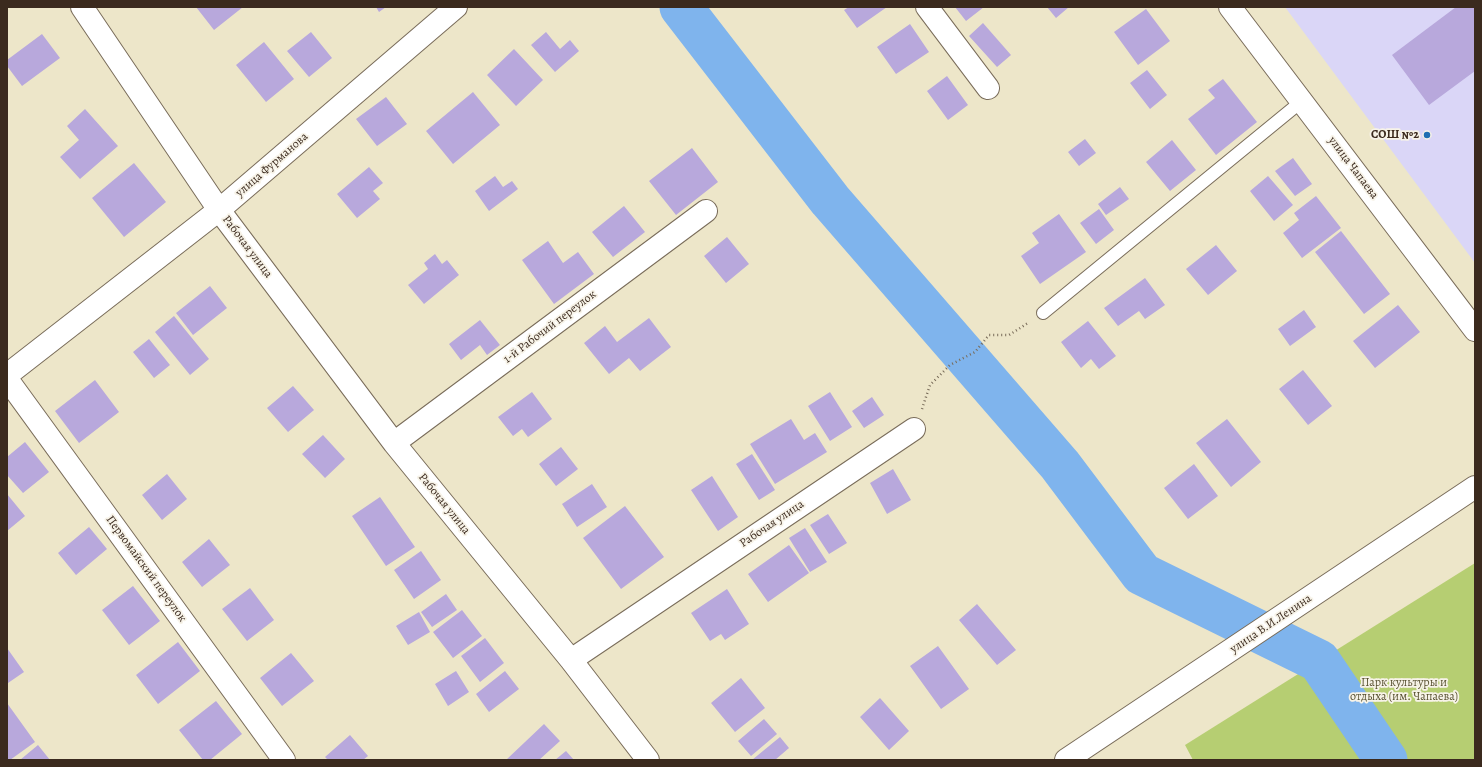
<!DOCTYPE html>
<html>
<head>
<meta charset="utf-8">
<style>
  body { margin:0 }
  #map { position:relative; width:1482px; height:767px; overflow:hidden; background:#ede6c9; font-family:Alegreya,serif }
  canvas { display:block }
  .frame { position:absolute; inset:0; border:8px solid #3b2a1e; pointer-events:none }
</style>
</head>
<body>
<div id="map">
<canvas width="1482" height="767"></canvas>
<div class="frame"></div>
</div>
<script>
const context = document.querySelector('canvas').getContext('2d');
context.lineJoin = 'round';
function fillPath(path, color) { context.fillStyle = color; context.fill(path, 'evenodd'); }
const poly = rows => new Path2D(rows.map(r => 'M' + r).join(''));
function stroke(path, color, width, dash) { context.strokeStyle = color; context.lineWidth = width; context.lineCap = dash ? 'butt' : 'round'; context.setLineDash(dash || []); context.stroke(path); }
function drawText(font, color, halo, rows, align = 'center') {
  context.font = font + ' Alegreya,serif'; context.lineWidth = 3.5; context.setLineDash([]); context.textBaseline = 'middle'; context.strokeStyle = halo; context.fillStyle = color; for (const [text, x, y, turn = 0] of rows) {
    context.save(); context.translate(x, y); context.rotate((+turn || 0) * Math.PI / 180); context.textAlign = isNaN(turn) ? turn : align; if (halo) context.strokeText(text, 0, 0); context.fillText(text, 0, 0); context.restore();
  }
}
fillPath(poly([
  [1285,7,1475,7,1475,263]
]), '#dad6f7');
fillPath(poly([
  [1475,563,1475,760,1193,760,1185,745]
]), '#b6ce72');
stroke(poly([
  [681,7,830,200,1060,465,1142,574,1319,661,1386,760]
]), '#7fb4ed', 43);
fillPath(poly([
  [196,7,243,7,214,30],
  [376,7,386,7,379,12],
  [849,7,887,7,857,28,844,10],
  [955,7,984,7,966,21],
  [1047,7,1069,7,1056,18],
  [1456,7,1475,7,1475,71,1429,105,1392,55],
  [1146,9,1170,41,1138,65,1114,32],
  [983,23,1011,55,997,67,969,36],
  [910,24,929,52,896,74,877,47],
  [311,32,332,58,309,77,287,51],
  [546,32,560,49,570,40,579,51,555,72,531,45],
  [42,34,60,58,22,86,7,66,7,60],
  [264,42,294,79,266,102,236,65],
  [514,49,543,80,516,106,487,75],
  [1147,70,1167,95,1150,109,1130,83],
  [947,76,968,105,948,120,927,91],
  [1223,79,1257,122,1216,155,1188,119,1215,98,1208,90],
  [473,92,500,125,453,164,426,131],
  [386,97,407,124,377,146,356,119],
  [85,109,118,146,80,179,60,157,79,140,67,126],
  [1085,139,1096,153,1079,166,1068,152],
  [1172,140,1196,170,1170,191,1146,162],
  [692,148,718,182,676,215,649,181],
  [1293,158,1312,184,1295,196,1275,171],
  [134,163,166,202,124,237,92,198],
  [369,167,383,183,373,191,380,199,357,218,337,194],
  [495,176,503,187,512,181,518,189,489,211,475,191],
  [1268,176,1293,205,1274,221,1250,191],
  [1120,187,1129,199,1106,215,1098,204],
  [1316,196,1341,228,1302,258,1283,233,1299,220,1294,213],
  [624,206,645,232,613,257,592,232],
  [1099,209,1114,230,1096,244,1080,223],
  [1059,214,1086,252,1040,284,1021,256,1039,243,1032,233],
  [1341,231,1390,294,1364,314,1315,252],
  [727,237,749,264,726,283,704,256],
  [548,241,563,263,578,252,594,274,554,304,522,260],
  [1216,245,1237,271,1208,295,1186,269],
  [435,254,442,264,447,260,459,275,424,304,408,285,428,269,424,263],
  [1145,278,1165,305,1145,319,1139,311,1118,326,1104,308],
  [210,286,227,308,193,335,176,313],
  [1398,305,1420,332,1375,368,1353,341],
  [1304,310,1316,327,1290,346,1278,329],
  [174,316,209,359,190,375,155,332],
  [649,318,671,347,640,371,629,358,609,374,584,343,605,326,617,342],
  [480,320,500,345,487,355,480,345,461,360,449,344],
  [1088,321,1116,356,1099,369,1091,359,1081,368,1061,342],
  [149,339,170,365,154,378,133,352],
  [1303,370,1332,406,1308,425,1279,389],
  [95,380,119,412,79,443,55,411],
  [293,386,314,410,288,432,267,408],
  [532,392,552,419,528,437,522,429,513,436,498,417],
  [830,392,852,427,830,441,808,406],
  [872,397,884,415,864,428,852,411],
  [791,419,804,440,815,433,827,452,775,484,750,444],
  [1227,419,1261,462,1231,487,1196,443],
  [323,435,345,459,325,478,302,454],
  [25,442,49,472,23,493,7,475,7,457],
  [561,447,578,469,556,486,539,464],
  [752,454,775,490,759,500,736,464],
  [1194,464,1218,496,1188,519,1164,488],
  [893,469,911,500,887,514,870,483],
  [167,474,187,499,162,520,142,495],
  [712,476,738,517,718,531,691,490],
  [592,484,607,507,577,527,562,504],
  [7,494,25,516,7,531],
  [380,497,415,547,386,566,352,516],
  [625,506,664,557,621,589,583,538],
  [828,514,847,543,829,554,810,525],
  [89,527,107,549,76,575,58,553],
  [805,528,827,562,810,572,789,538],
  [209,539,230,565,202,587,182,562],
  [789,545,809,573,768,602,748,574],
  [421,551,441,580,414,599,394,570],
  [133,586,160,621,129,645,102,610],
  [250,588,274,620,247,641,222,609],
  [727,589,749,624,725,640,721,634,710,641,691,613],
  [446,594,457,610,432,627,421,612],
  [977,604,1016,650,997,665,959,620],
  [462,610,482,636,453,658,433,632],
  [419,612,430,632,408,645,396,626],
  [485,638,504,663,480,682,461,656],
  [178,642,200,671,158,704,136,675],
  [938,646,969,689,941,709,910,666],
  [7,648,24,672,8,683,7,682],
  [291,653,314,681,282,706,260,678],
  [456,671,469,692,448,706,435,684],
  [505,671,519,689,489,712,476,694],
  [741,678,765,708,735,732,711,703],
  [880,698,909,731,889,750,860,717],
  [216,701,242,734,210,760,203,760,179,730],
  [7,703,35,742,10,760,7,760],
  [764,719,777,734,751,756,738,741],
  [544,724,560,741,539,760,506,760],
  [350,735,368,756,363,760,328,760,325,757],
  [780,737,789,748,775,760,752,760],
  [38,745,50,760,20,760],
  [566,751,574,760,555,760]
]), '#b8a8dc');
const lane = poly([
  [1043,313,1302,101]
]);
const street = poly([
  [82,7,219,210,394,443,571,660,914,429],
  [927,7,988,88],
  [1230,7,1475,330],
  [7,375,219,210,456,7],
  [7,379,284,760],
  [394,443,706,211],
  [571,660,648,760]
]);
const secondary = poly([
  [1066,760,1475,487]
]);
stroke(lane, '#796c5a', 14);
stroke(street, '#796c5a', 24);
stroke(secondary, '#796c5a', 24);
stroke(poly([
  [922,409,930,385,950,365,975,352,989,335,1009,335,1028,323]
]), '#796c5a', 2.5, [1, 3]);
stroke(lane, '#fff', 12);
stroke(street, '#fff', 22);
stroke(secondary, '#fff', 22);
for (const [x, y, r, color] of [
  [1427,135,4,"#1f6fb2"]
]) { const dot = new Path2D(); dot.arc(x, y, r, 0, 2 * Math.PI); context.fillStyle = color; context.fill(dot); stroke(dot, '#f7f3e8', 1.5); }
drawText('bold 12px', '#3b2a1e', '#f7f3e8', [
  ["СОШ №2",1419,135]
], 'right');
drawText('12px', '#3b2a1e', '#f7f3e8', [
  ["улица Фурманова",272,165,-41],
  ["улица Чапаева",1353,168,53],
  ["Рабочая улица",247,247,53],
  ["1-й Рабочий переулок",550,327,-37],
  ["Рабочая улица",444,504,51],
  ["Рабочая улица",772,524,-34],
  ["Первомайский переулок",146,569,54],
  ["улица В.И.Ленина",1271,624,-34]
]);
drawText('12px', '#5a5333', '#f7f3e8', [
  ["Парк культуры и",1404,683],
  ["отдыха (им. Чапаева)",1404,697]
]);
</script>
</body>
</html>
